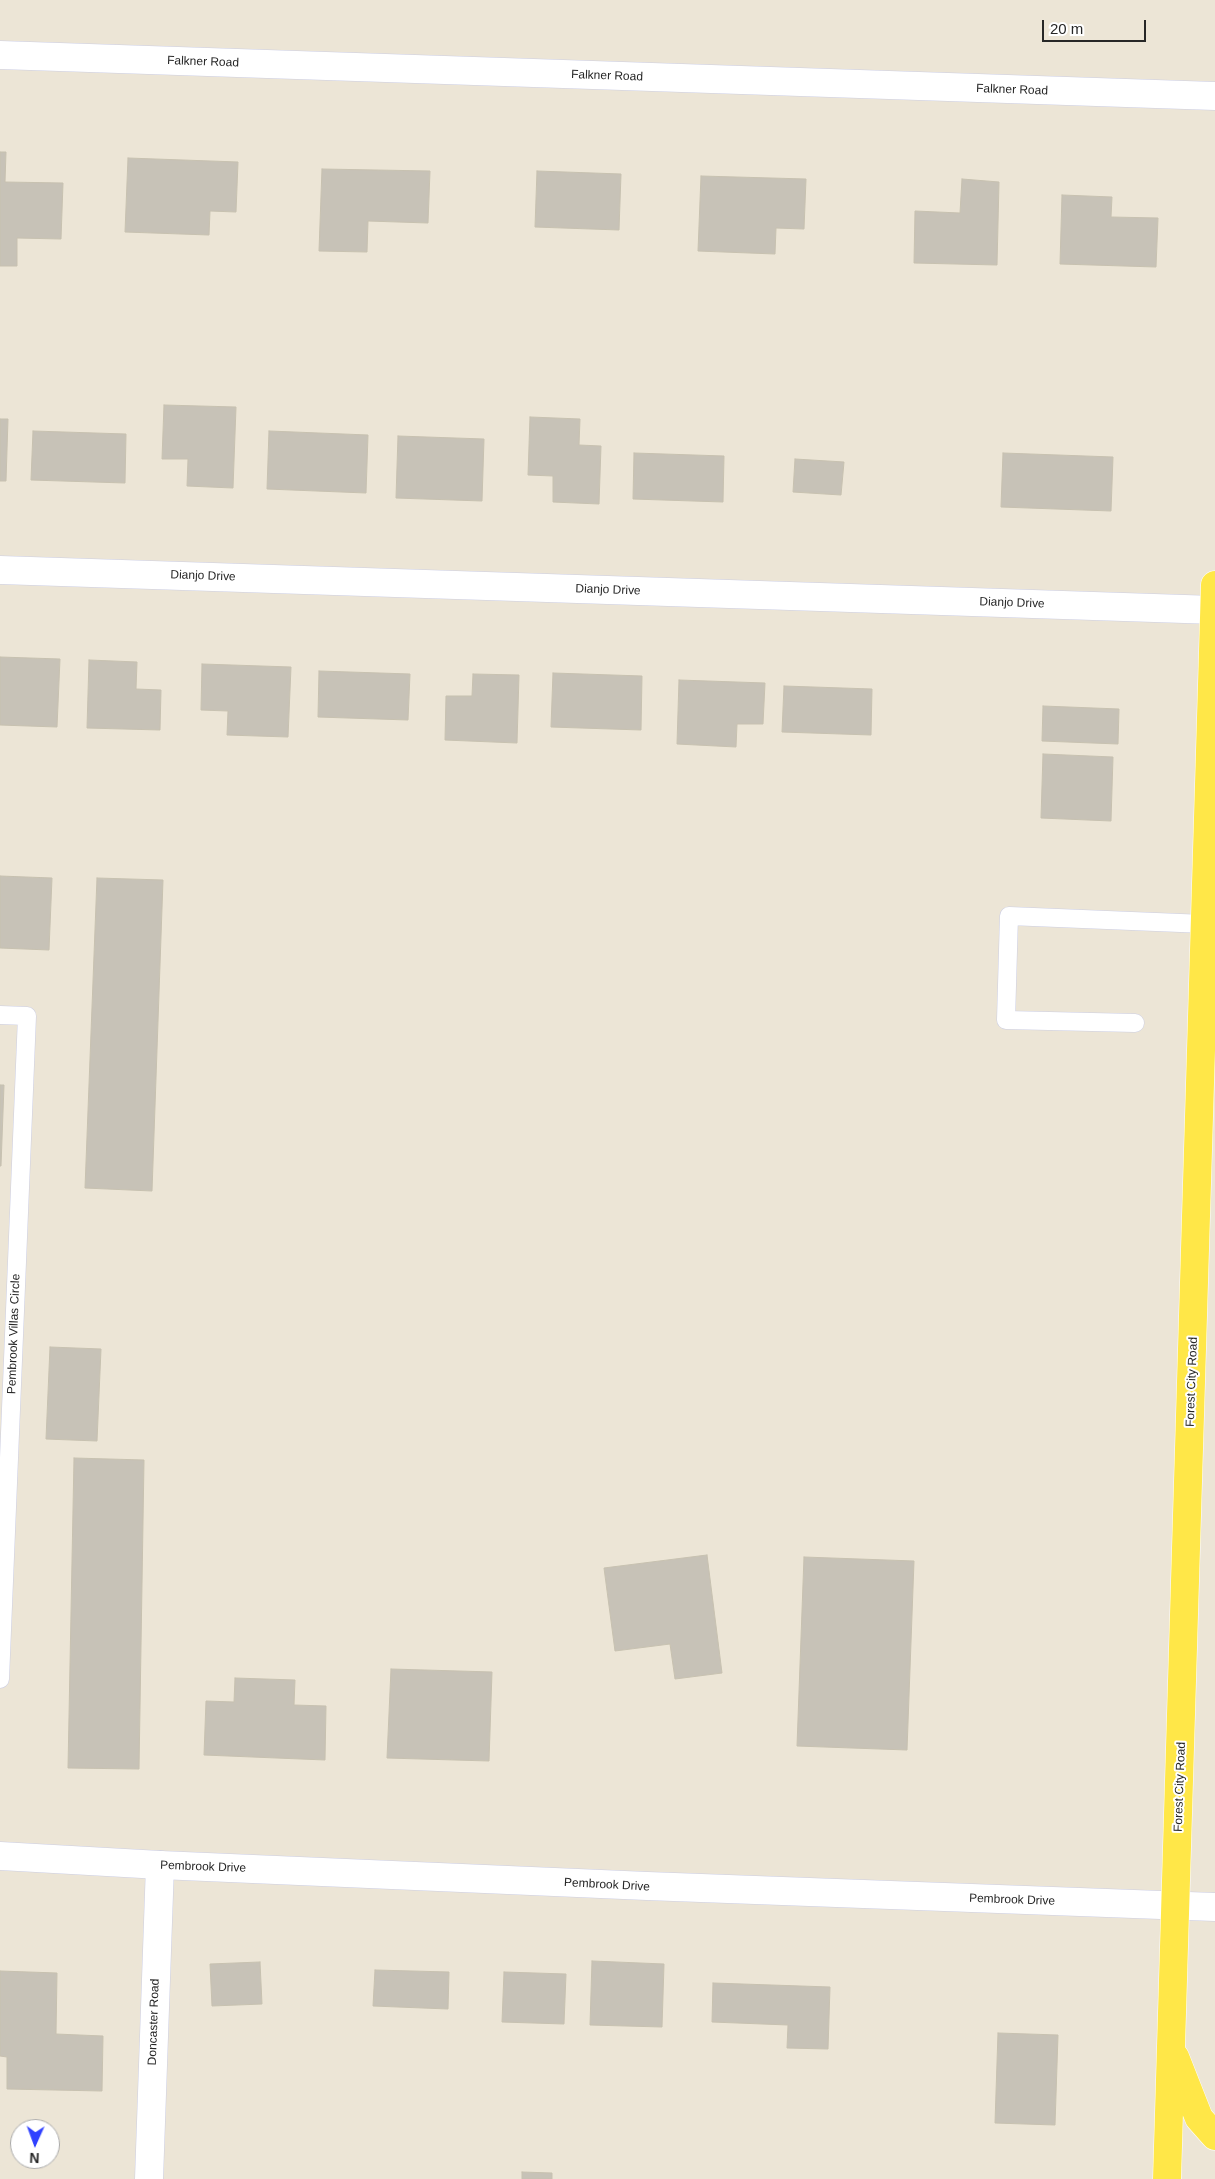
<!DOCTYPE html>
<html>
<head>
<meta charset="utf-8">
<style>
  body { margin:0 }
  #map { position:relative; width:1215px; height:2179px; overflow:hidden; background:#ece5d6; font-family:Helvetica,sans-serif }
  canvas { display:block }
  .north { position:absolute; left:10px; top:2119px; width:50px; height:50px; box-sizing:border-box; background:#fff; border:1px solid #a9a9a9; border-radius:50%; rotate:182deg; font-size:14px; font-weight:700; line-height:20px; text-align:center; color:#272727 }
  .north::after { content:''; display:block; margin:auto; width:18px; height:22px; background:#3041ff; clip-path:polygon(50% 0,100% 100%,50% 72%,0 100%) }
  .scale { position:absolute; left:1042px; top:20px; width:104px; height:22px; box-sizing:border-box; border:2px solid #272727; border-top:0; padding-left:6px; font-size:15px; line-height:18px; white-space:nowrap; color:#272727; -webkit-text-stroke:4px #fff; paint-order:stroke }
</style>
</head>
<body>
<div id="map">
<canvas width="1215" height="2179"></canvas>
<div class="north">N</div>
<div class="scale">20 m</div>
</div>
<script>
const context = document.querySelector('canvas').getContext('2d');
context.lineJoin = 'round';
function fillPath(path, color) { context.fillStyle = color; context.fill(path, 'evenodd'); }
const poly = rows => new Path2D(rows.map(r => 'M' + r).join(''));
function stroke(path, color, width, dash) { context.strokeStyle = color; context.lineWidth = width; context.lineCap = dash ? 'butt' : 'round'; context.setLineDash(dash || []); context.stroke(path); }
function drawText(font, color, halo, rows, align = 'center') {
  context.font = font + ' Helvetica,sans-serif'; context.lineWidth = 4; context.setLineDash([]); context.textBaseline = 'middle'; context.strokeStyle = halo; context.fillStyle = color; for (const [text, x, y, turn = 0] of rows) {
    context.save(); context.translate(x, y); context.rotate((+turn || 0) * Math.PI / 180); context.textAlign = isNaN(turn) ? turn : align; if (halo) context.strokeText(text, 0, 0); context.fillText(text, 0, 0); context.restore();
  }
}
const building = poly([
  [0,152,6,152,5,182,63,183,61,239,17,238,17,266,0,266,0,152],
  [128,158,238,162,236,212,210,211,209,235,125,232,128,158],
  [322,169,430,171,428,223,368,221,367,252,319,251,322,169],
  [537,171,621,174,619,230,535,227,537,171],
  [701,176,806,179,804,229,776,228,775,254,698,251,701,176],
  [962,179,999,182,997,265,914,263,915,211,960,213,962,179],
  [1062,195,1112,197,1111,217,1158,218,1156,267,1060,264,1062,195],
  [164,405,236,407,233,488,187,486,188,459,162,459,164,405],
  [530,417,580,419,579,445,601,446,599,504,553,502,553,476,528,475,530,417],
  [0,419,8,419,6,481,0,481,0,419],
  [33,431,126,434,125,483,31,480,33,431],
  [269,431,368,435,366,493,267,489,269,431],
  [398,436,484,439,482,501,396,498,398,436],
  [634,453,724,456,723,502,633,499,634,453],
  [1003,453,1113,457,1111,511,1001,507,1003,453],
  [795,459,844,462,841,495,793,492,795,459],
  [0,657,60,659,57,727,0,725,0,657],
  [89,660,137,662,136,689,161,690,160,730,87,728,89,660],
  [202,664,291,667,288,737,227,735,228,711,201,710,202,664],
  [319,671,410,674,408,720,318,717,319,671],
  [553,673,642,676,641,730,551,727,553,673],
  [473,674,519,675,517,743,445,740,446,696,472,696,473,674],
  [679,680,765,683,763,724,737,724,736,747,677,744,679,680],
  [784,686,872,689,871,735,782,732,784,686],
  [1043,706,1119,709,1118,744,1042,741,1043,706],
  [1043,754,1113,757,1111,821,1041,818,1043,754],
  [0,876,52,878,49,950,0,948,0,876],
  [97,878,163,880,152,1191,85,1188,97,878],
  [0,1085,4,1085,1,1166,0,1166,0,1085],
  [50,1347,101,1349,97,1441,46,1439,50,1347],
  [74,1458,144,1460,139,1769,68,1768,74,1458],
  [707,1555,722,1673,675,1679,670,1644,615,1651,604,1568,707,1555],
  [804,1557,914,1561,907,1750,797,1746,804,1557],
  [391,1669,492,1672,489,1761,387,1758,391,1669],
  [235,1678,295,1680,294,1705,326,1706,325,1760,204,1755,206,1701,234,1702,235,1678],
  [592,1961,664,1964,662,2027,590,2025,592,1961],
  [260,1962,262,2004,212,2006,210,1964,260,1962],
  [375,1970,449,1972,448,2009,373,2006,375,1970],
  [0,1971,57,1973,56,2034,103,2036,102,2091,7,2089,7,2057,0,2056,0,1971],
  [504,1972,566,1974,564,2024,502,2022,504,1972],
  [713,1983,830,1987,828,2049,787,2048,788,2025,712,2022,713,1983],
  [998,2033,1058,2035,1055,2125,995,2123,998,2033],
  [522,2172,552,2173,552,2179,522,2179,522,2172]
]);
fillPath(building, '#c7c2b7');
stroke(building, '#c7c1b0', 1);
const service = poly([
  [0,1015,27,1016,0,1679],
  [1135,1023,1006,1020,1009,916,1205,924]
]);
const minor = poly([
  [0,55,1215,96],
  [0,570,1215,610],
  [149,2179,160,1865]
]);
const tertiary = poly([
  [0,1856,160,1865,647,1886,1215,1907]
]);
const primary = poly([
  [1175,2057,1199,2118,1215,2136],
  [1167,2179,1215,585]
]);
stroke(service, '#cccee3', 19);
stroke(minor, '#cccee3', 29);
stroke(tertiary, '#cccee3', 29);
stroke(primary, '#fff', 29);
stroke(service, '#fff', 18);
stroke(minor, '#fff', 28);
stroke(tertiary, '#fff', 28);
stroke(primary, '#ffe748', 28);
drawText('12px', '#272727', '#fff', [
  ["Falkner Road",203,62,2],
  ["Falkner Road",607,76,2],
  ["Falkner Road",1012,90,2],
  ["Dianjo Drive",203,576,2],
  ["Dianjo Drive",608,590,2],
  ["Dianjo Drive",1012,603,2],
  ["Pembrook Villas Circle",14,1334,-88],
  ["Forest City Road",1192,1382,-88],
  ["Forest City Road",1180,1787,-88],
  ["Pembrook Drive",203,1867,2],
  ["Pembrook Drive",607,1885,3],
  ["Pembrook Drive",1012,1900,2],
  ["Doncaster Road",154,2022,-88]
]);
</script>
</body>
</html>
